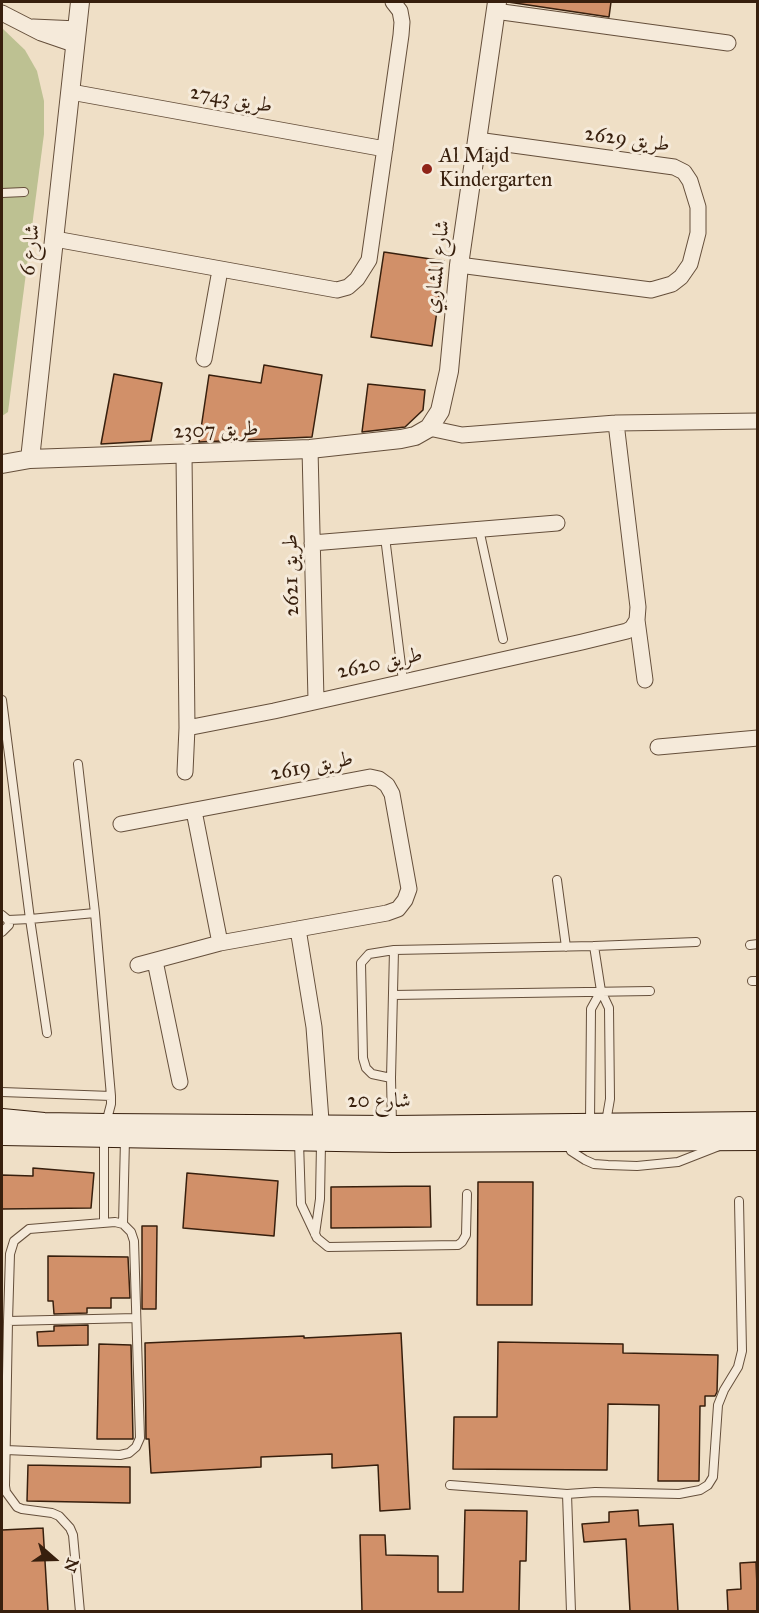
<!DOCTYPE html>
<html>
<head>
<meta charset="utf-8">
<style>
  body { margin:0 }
  #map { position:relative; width:759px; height:1613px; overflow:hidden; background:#efdfc6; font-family:"IM FELL Great Primer",serif }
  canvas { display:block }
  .frame { position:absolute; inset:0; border:3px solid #371f0d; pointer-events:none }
  .north { position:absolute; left:24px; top:1529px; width:60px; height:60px; -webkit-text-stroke:4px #f5eada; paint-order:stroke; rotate:110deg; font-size:16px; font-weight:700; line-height:24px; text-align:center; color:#371f0d }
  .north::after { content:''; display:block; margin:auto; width:21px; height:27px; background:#371f0d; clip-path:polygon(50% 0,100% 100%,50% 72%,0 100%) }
</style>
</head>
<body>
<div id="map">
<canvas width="759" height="1613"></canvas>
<div class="frame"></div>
<div class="north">N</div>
</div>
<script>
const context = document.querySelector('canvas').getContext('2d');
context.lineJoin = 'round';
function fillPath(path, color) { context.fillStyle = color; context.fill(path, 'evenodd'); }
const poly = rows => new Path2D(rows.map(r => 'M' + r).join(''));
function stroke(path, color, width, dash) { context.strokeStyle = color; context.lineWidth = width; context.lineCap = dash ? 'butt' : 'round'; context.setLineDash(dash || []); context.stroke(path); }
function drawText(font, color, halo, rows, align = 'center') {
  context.font = font + ' "IM FELL Great Primer",Amiri,serif'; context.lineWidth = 6; context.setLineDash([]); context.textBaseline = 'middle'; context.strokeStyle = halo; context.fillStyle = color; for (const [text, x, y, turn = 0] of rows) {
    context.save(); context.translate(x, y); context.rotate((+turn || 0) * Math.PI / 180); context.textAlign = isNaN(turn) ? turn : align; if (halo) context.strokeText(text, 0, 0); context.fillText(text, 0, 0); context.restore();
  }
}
fillPath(poly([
  [2,28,25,50,37,71,44,101,44,134,8,412,2,416]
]), '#bdc192');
const building = poly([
  [508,2,611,2,609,17,508,2],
  [384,252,444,261,432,346,371,337,384,252],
  [264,365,322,375,312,437,199,442,209,375,261,383,264,365],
  [114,374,162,383,151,441,101,444,114,374],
  [368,384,425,390,423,410,405,427,362,432,368,384],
  [33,1168,94,1173,91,1208,2,1209,2,1175,33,1176,33,1168],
  [187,1173,278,1181,274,1236,183,1228,187,1173],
  [478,1182,533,1182,532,1305,477,1305,478,1182],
  [430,1186,431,1227,331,1228,331,1187,430,1186],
  [142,1226,157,1226,156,1309,142,1309,142,1226],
  [48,1256,128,1257,130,1298,111,1298,111,1308,87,1308,87,1313,54,1314,53,1301,48,1301,48,1256],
  [88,1325,88,1345,38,1346,37,1332,54,1331,54,1326,88,1325],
  [401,1333,410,1509,380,1511,378,1465,332,1468,332,1454,261,1457,261,1467,151,1473,149,1439,146,1439,145,1343,304,1336,304,1338,401,1333],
  [498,1342,623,1344,623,1353,718,1355,717,1392,715,1396,705,1396,705,1406,700,1406,699,1481,658,1481,659,1405,608,1404,607,1470,453,1469,454,1417,497,1417,498,1342],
  [99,1344,131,1345,133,1439,97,1439,99,1344],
  [28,1465,130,1467,130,1503,27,1501,28,1465],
  [465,1510,527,1511,526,1561,520,1561,519,1611,362,1611,360,1535,385,1535,386,1555,438,1556,438,1592,463,1592,465,1510],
  [638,1510,639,1526,673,1524,678,1611,630,1611,626,1539,584,1542,582,1524,609,1522,609,1512,638,1510],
  [43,1528,48,1611,2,1611,2,1530,43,1528],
  [756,1562,758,1611,728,1611,727,1590,741,1589,740,1563,756,1562]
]);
fillPath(building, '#d19069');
stroke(building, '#371f0d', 1.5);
const service = poly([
  [2,193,24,192],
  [479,529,503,639],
  [385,537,403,681],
  [2,700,30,919,8,920],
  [78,764,95,913,111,1096,111,1104,106,1123],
  [557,880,566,947],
  [2,915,8,920,9,925,2,932],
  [750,945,758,944],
  [594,946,601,991,609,1008,610,1099,606,1122],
  [752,981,758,981],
  [393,995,650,991],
  [47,1033,30,919,95,913],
  [391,1078,372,1074,366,1068,363,1058,361,963,369,954,394,950,594,946,696,942],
  [2,1092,111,1096],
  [590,1122,591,1009,601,991],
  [392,1125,391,1078,394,950],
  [104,1138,104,1223],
  [299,1142,301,1204,317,1238,328,1247,458,1245,462,1242,466,1235,467,1194],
  [567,1142,571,1151,585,1160,594,1164,608,1165,637,1166,678,1162,719,1146],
  [123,1224,125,1139],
  [315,1234,320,1199,321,1143],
  [8,1321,136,1318],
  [6,1450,120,1455,129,1453,136,1447,140,1438,134,1241,131,1232,123,1224,115,1222,29,1229,14,1241,10,1254,8,1321,5,1486,6,1492,17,1507,22,1509,52,1513,59,1516,70,1528,73,1535,80,1612],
  [450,1485,567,1494,595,1492,679,1494,700,1490,708,1485,713,1477,718,1405,724,1390,738,1367,742,1351,739,1201],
  [567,1494,571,1612]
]);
const minor = poly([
  [495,11,728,43],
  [2,13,41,33,76,45],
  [33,27,78,29],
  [71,92,385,149],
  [55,239,337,290,348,287,357,279,369,260,401,35,402,22,400,11,393,2],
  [459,265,651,290,672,284,681,277,690,264,698,233,698,207,690,181,684,172,674,167,477,140],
  [204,359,220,270],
  [429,428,462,435,616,423,758,421],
  [310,449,316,700],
  [184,455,187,728,185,772],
  [312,543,557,523],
  [637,620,645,680],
  [187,728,274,711,582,642,627,631,632,628,637,620,638,607,616,423],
  [658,747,758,738],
  [194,811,220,943],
  [121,824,370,777,379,779,387,785,392,794,409,889,405,900,398,909,387,913,220,943,138,965],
  [298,929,314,1027,322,1134],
  [155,961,180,1082]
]);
const tertiary = poly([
  [30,459,80,2],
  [2,464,30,459,310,449,401,439,415,436,429,428,440,411,449,371,459,265,497,2]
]);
const secondary = poly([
  [2,1119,44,1123,106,1124,392,1126,758,1122],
  [2,1135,392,1142,758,1140]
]);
stroke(service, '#654f3b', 10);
stroke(minor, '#654f3b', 17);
stroke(tertiary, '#654f3b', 20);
stroke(secondary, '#371f0d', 22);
stroke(service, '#f5eada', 8);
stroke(minor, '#f5eada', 15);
stroke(tertiary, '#f5eada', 18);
stroke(secondary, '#f5eada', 20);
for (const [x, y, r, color] of [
  [427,169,6,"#8f2418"]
]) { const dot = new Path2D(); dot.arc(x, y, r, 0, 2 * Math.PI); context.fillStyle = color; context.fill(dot); stroke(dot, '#f5eada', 2); }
drawText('21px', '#371f0d', '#f5eada', [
  ["طريق 2743",231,100,10],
  ["طريق 2629",627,140,8],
  ["شارع 6",31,250,-84],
  ["شارع المشاري",438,267,-83],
  ["طريق 2307",216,431,-2],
  ["طريق 2621",292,575,-91],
  ["طريق 2620",380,664,-12],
  ["طريق 2619",312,767,-11],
  ["شارع 20",379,1102]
]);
drawText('21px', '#371f0d', '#f5eada', [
  ["Al Majd",439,157],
  ["Kindergarten",439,181]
], 'left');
</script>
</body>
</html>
